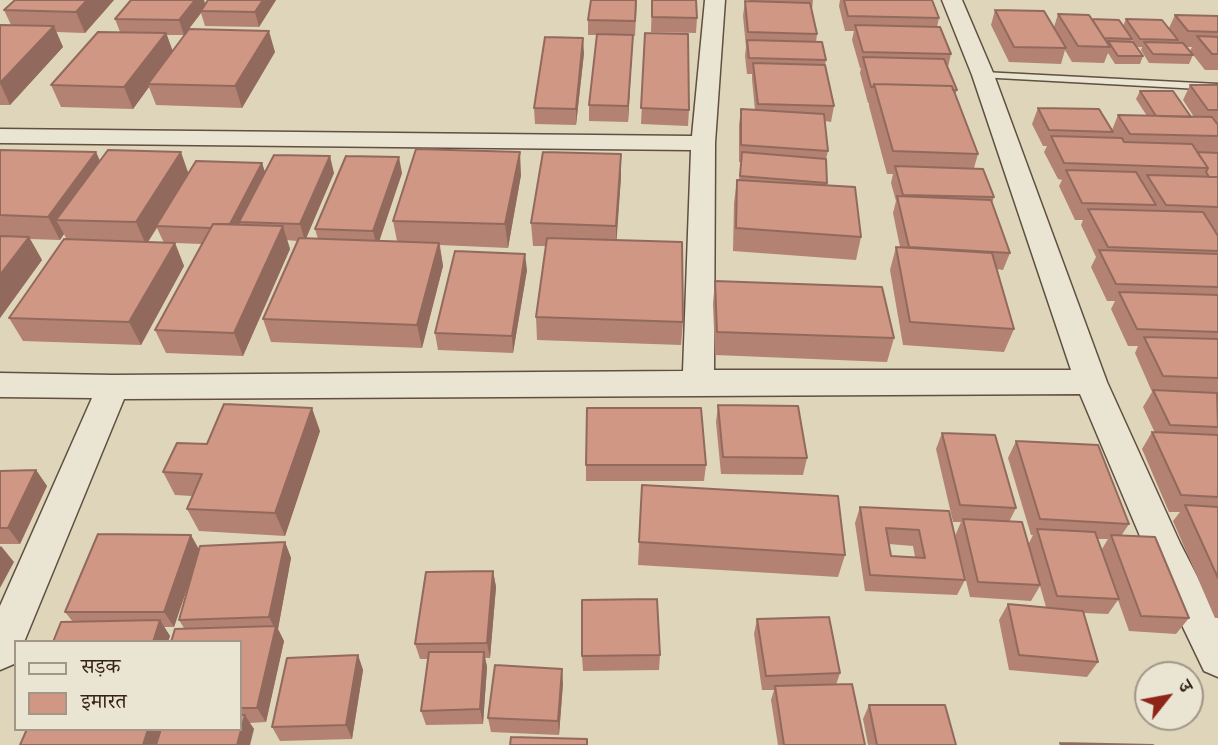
<!DOCTYPE html>
<html>
<head>
<meta charset="utf-8">
<style>
  body { margin:0 }
  #map { position:relative; width:1218px; height:745px; overflow:hidden; background:#ded5bb; font-family:Alegreya,"Noto Serif Devanagari",serif }
  canvas { display:block }
  .legend { position:absolute; left:14px; top:640px; width:228px; height:91px; box-sizing:border-box; background:#eae4d3; border:2px solid #a29687; margin:0; padding:9px 12px; list-style:none; font-size:21px; color:#372216 }
  .legend li { display:flex; align-items:center; gap:14px; height:35px }
  .legend b { width:35px; border:2px solid #a29687 }
  .north { position:absolute; left:1134px; top:661px; width:70px; height:70px; box-sizing:border-box; background:#eae4d3; border:2px solid #a29687; border-radius:50%; rotate:59deg; font-size:19px; font-weight:700; line-height:28px; text-align:center; color:#372216 }
  .north::after { content:''; display:block; margin:auto; width:24px; height:32px; background:#8f2418; clip-path:polygon(50% 0,100% 100%,50% 72%,0 100%) }
</style>
</head>
<body>
<div id="map">
<canvas width="1218" height="745"></canvas>
<ul class="legend">
<li><b style="height:9px;background:#eae4d3"></b>सड़क</li>
<li><b style="height:19px;background:#d09785"></b>इमारत</li>
</ul>
<div class="north">उ</div>
</div>
<script>
const context = document.querySelector('canvas').getContext('2d');
context.lineJoin = 'round';
const poly = rows => new Path2D(rows.map(r => 'M' + r).join(''));
function stroke(path, color, width, dash) { context.strokeStyle = color; context.lineWidth = width; context.lineCap = dash ? 'butt' : 'round'; context.setLineDash(dash || []); context.stroke(path); }
function fillPath(path, color) { context.fillStyle = color; context.fill(path, 'evenodd'); }
const lane = poly([
  [983,72,1218,84,1218,90,979,77,977,75,983,72]
]);
const street = poly([
  [705,0,725,0,715,143,714,370,1071,370,972,75,942,0,962,0,994,75,1107,382,1180,543,1218,617,1218,677,1204,671,1145,548,1080,394,124,399,24,642,16,642,14,664,0,670,0,606,92,398,0,397,0,373,113,375,683,371,691,150,0,143,0,129,692,136,705,0]
]);
stroke(lane, '#614f3f', 3);
stroke(street, '#614f3f', 3);
fillPath(lane, '#eae4d3');
fillPath(street, '#eae4d3');
fillPath(poly([
  [114,0,85,33,56,32,63,47,10,105,0,105,0,25,11,25,4,10],
  [276,0,259,27,205,26,201,13,189,29,275,52,242,108,156,105,149,87,133,109,61,107,51,85,120,32,115,19,206,4],
  [167,35,184,35,172,51],
  [591,0,637,0,635,36,633,36,628,122,589,121,589,105,597,35,588,35,588,20],
  [652,0,697,18,696,33,651,32],
  [749,0,813,0,812,10,817,34,816,42,826,60,825,66,834,106,831,122,825,121,828,151,826,159,827,186,861,237,856,260,733,251,734,203,737,180,739,180,741,162,739,162,739,125,741,109,755,110,752,79,752,74,747,74,745,56,746,47,743,16,745,1,750,2],
  [840,0,932,0,939,18,937,27,951,54,948,67,957,90,955,95,978,154,974,168,994,197,992,203,1010,253,1003,270,997,269,1014,329,1004,352,903,345,890,270,896,247,900,247,893,213,896,201,891,183,893,174,887,174,869,106,869,103,868,103,860,73,861,68,860,68,852,40,854,31,845,31,839,6],
  [995,10,1054,27,1058,14,1092,19,1123,26,1126,19,1169,28,1175,15,1218,16,1218,70,1205,70,1190,51,1192,47,1186,47,1193,55,1189,64,1149,63,1141,50,1142,47,1137,47,1132,40,1131,42,1143,56,1140,64,1115,64,1108,53,1104,63,1072,62,1065,50,1061,64,1009,62,991,25],
  [645,33,689,110,688,126,641,124],
  [584,53,576,125,535,124,534,108],
  [1190,85,1218,85,1218,618,1215,618,1173,521,1180,512,1169,512,1142,449,1152,432,1155,433,1143,407,1152,392,1135,353,1138,346,1128,346,1111,309,1115,301,1107,301,1091,267,1096,257,1081,225,1083,220,1075,220,1059,186,1062,180,1058,179,1044,152,1047,146,1043,146,1032,124,1038,108,1112,130,1118,115,1147,116,1136,99,1140,91,1191,117,1194,117,1183,100],
  [0,150,96,152,100,161,189,173,262,163,265,172,334,173,306,238,318,239,315,229,402,173,379,241,397,241,393,221,521,175,508,248,440,245,443,266,422,348,271,342,263,319,297,241,287,240,290,249,243,356,166,353,155,330,202,244,175,243,184,266,141,345,23,341,9,318,67,240,64,234,60,240,30,239,42,260,0,318],
  [157,228,164,243,148,242],
  [621,154,621,177,616,240,683,322,681,345,537,340,536,317,546,246,533,246,531,223],
  [527,270,513,353,438,350,435,333],
  [715,281,894,338,887,362,715,355,713,304],
  [718,405,807,458,803,475,721,474,716,422],
  [320,431,285,536,199,531,187,509,192,496,175,495,163,472,207,444],
  [942,433,1016,508,1009,522,1028,545,1033,535,1031,535,1008,458,1016,441,1129,524,1121,536,1189,618,1176,634,1129,631,1118,600,1108,614,1084,613,1098,662,1087,677,1009,670,999,620,1008,604,1046,607,1040,586,1031,601,970,597,955,536,961,522,953,522,936,449],
  [1098,539,1108,539,1102,549],
  [586,465,706,465,704,481,586,481],
  [36,470,47,486,20,544,0,544,0,471],
  [642,485,845,555,838,577,638,565],
  [860,507,949,511,965,580,957,595,865,591,855,523],
  [889,544,913,546,915,557,891,556],
  [285,542,291,558,278,629,284,641,266,722,249,723,254,729,161,730,240,729,240,642,184,628,179,620,190,579,174,627,164,627,170,636,168,642,53,642,73,622,65,612,199,549],
  [493,571,496,587,490,658,485,658,487,667,483,724,426,725,421,711,428,659,420,659,415,644],
  [757,619,840,673,836,685,865,745,778,745,771,700,774,690,762,690,754,634],
  [358,655,363,670,352,739,280,741,272,727],
  [660,655,659,670,583,671,582,656],
  [563,683,559,735,491,732,488,718],
  [869,705,956,745,868,745,863,719]
]), '#b38272');
fillPath(poly([
  [87,0,114,0,85,33,76,12],
  [195,0,204,0,206,6,201,11,201,13,184,35,179,20],
  [263,0,276,0,259,27,255,12],
  [54,26,63,47,10,105,0,83],
  [269,31,275,52,242,108,235,86],
  [166,33,174,54,148,84,149,87,133,109,124,87],
  [633,35,632,50,628,122,628,106],
  [583,38,584,53,576,125,576,109],
  [96,152,106,175,56,220,64,234,60,240,48,217],
  [181,152,189,175,156,226,157,227,146,245,136,222],
  [520,152,521,175,508,248,505,224],
  [621,154,621,177,616,249,616,226],
  [330,156,334,173,305,241,300,224],
  [399,157,402,173,377,248,373,231],
  [262,163,267,179,239,222,242,230,228,228],
  [283,226,290,249,243,356,234,333],
  [29,237,42,260,0,318,0,275],
  [175,243,184,266,141,345,129,322],
  [439,243,443,266,422,348,417,325],
  [525,254,527,270,513,353,512,336],
  [312,408,320,431,285,536,275,513],
  [36,470,47,486,20,544,8,528],
  [191,535,200,551,174,627,164,612],
  [285,542,291,558,278,629,284,641,266,722,257,708,275,629,269,617],
  [1,546,14,562,0,588,0,547],
  [493,571,496,587,490,658,487,643],
  [160,620,170,636,168,642,153,642],
  [484,652,487,667,483,724,480,709],
  [358,655,363,670,352,739,346,725],
  [562,669,563,683,559,735,558,721],
  [245,715,254,729,250,745,237,745],
  [148,729,160,729,162,732,158,745,143,745]
]), '#926a5d');
const building = poly([
  [15,0,87,0,76,12,4,10,15,0],
  [131,0,195,0,179,20,115,19,131,0],
  [208,0,263,0,255,12,201,11,208,0],
  [591,0,636,0,635,21,588,20,591,0],
  [652,0,696,0,697,18,652,17,652,0],
  [844,0,932,0,939,18,848,16,844,0],
  [745,1,810,3,817,34,748,32,745,1],
  [995,10,1044,11,1066,48,1014,47,995,10],
  [1058,14,1089,15,1110,47,1078,46,1058,14],
  [1175,15,1218,16,1218,32,1188,31,1175,15],
  [1092,19,1119,20,1132,39,1104,38,1092,19],
  [1126,19,1162,20,1178,40,1140,39,1126,19],
  [0,25,54,26,0,83,0,25],
  [855,25,940,27,951,54,863,52,855,25],
  [189,29,269,31,235,86,148,84,189,29],
  [98,32,166,33,124,87,51,85,98,32],
  [645,33,688,34,689,110,641,108,645,33],
  [597,34,633,35,628,106,589,105,597,34],
  [1197,36,1218,37,1218,54,1212,54,1197,36],
  [545,37,583,38,576,109,534,108,545,37],
  [747,40,822,42,826,60,749,58,747,40],
  [1108,41,1133,42,1143,56,1118,56,1108,41],
  [1144,42,1183,43,1193,55,1153,54,1144,42],
  [863,57,944,59,957,90,953,90,952,86,874,84,873,87,871,87,863,57],
  [753,63,825,65,834,106,758,104,753,63],
  [874,84,952,86,978,154,893,151,874,84],
  [1190,85,1218,85,1218,110,1208,110,1190,85],
  [1140,91,1173,91,1191,117,1156,116,1140,91],
  [1038,108,1099,109,1113,132,1049,130,1038,108],
  [741,109,824,114,828,151,741,145,741,109],
  [1118,115,1212,117,1218,125,1218,136,1130,134,1118,115],
  [1051,136,1122,138,1124,142,1192,144,1208,168,1064,163,1051,136],
  [416,149,520,152,505,224,393,221,416,149],
  [0,150,96,152,48,217,0,215,0,150],
  [108,150,181,152,136,222,56,220,108,150],
  [543,152,621,154,616,226,531,223,543,152],
  [742,152,826,159,827,183,740,176,742,152],
  [1197,152,1218,153,1218,177,1209,177,1206,172,1208,168,1197,152],
  [274,155,330,156,300,224,239,222,274,155],
  [346,156,399,157,373,231,315,229,346,156],
  [196,161,262,163,230,224,213,224,211,228,156,226,196,161],
  [895,166,983,169,994,197,903,195,895,166],
  [1066,170,1136,172,1156,205,1082,203,1066,170],
  [1147,175,1218,177,1218,207,1166,205,1147,175],
  [737,180,855,187,861,237,736,228,737,180],
  [897,196,991,200,1010,253,909,247,897,196],
  [1088,209,1203,212,1218,236,1218,251,1108,247,1088,209],
  [213,224,283,226,234,333,155,330,213,224],
  [0,236,29,237,0,275,0,236],
  [299,238,439,243,417,325,263,319,299,238],
  [547,238,682,242,683,322,536,317,547,238],
  [64,239,175,243,129,322,9,318,64,239],
  [896,247,992,253,1014,329,910,322,896,247],
  [1099,250,1218,254,1218,287,1116,284,1099,250],
  [455,251,525,254,512,336,435,333,455,251],
  [715,281,882,287,894,338,717,332,715,281],
  [1119,292,1218,295,1218,332,1137,329,1119,292],
  [1144,337,1218,339,1218,378,1163,376,1144,337],
  [1153,390,1217,393,1218,427,1170,425,1153,390],
  [224,404,312,408,275,513,187,509,202,474,163,472,177,443,207,444,224,404],
  [718,405,798,406,807,458,723,457,718,405],
  [587,408,701,408,706,465,586,465,587,408],
  [1152,432,1218,435,1218,497,1181,495,1152,432],
  [942,433,995,435,1016,508,960,505,942,433],
  [1016,441,1098,445,1129,524,1040,519,1016,441],
  [36,470,8,528,0,528,0,471,36,470],
  [642,485,838,496,845,555,639,542,642,485],
  [1185,505,1218,507,1218,578,1185,505],
  [860,507,949,511,965,580,870,575,860,507],
  [886,528,919,530,925,558,891,556,886,528],
  [963,519,1022,522,1040,585,978,582,963,519],
  [1037,529,1095,532,1119,599,1057,596,1037,529],
  [98,534,191,535,164,612,65,612,98,534],
  [1111,535,1155,537,1189,618,1141,616,1111,535],
  [285,542,269,617,179,620,200,546,285,542],
  [493,571,487,643,415,644,426,572,493,571],
  [657,599,660,655,582,656,582,600,657,599],
  [1008,604,1083,611,1098,662,1019,655,1008,604],
  [829,617,840,673,766,676,757,619,829,617],
  [160,620,153,642,53,642,61,622,160,620],
  [276,626,257,708,240,708,240,642,171,642,175,629,276,626],
  [429,652,484,652,480,709,421,711,429,652],
  [358,655,346,725,272,727,287,658,358,655],
  [495,665,562,669,558,721,488,718,495,665],
  [852,684,865,745,784,745,775,686,852,684],
  [869,705,945,705,956,745,877,745,869,705],
  [240,715,245,715,237,745,156,745,161,729,240,729,240,715],
  [27,729,148,729,143,745,20,745,27,729],
  [511,737,587,739,587,745,510,745,511,737],
  [1060,743,1153,745,1061,745,1060,743]
]);
fillPath(building, '#d09785');
stroke(building, '#926a5d', 2);
</script>
</body>
</html>
